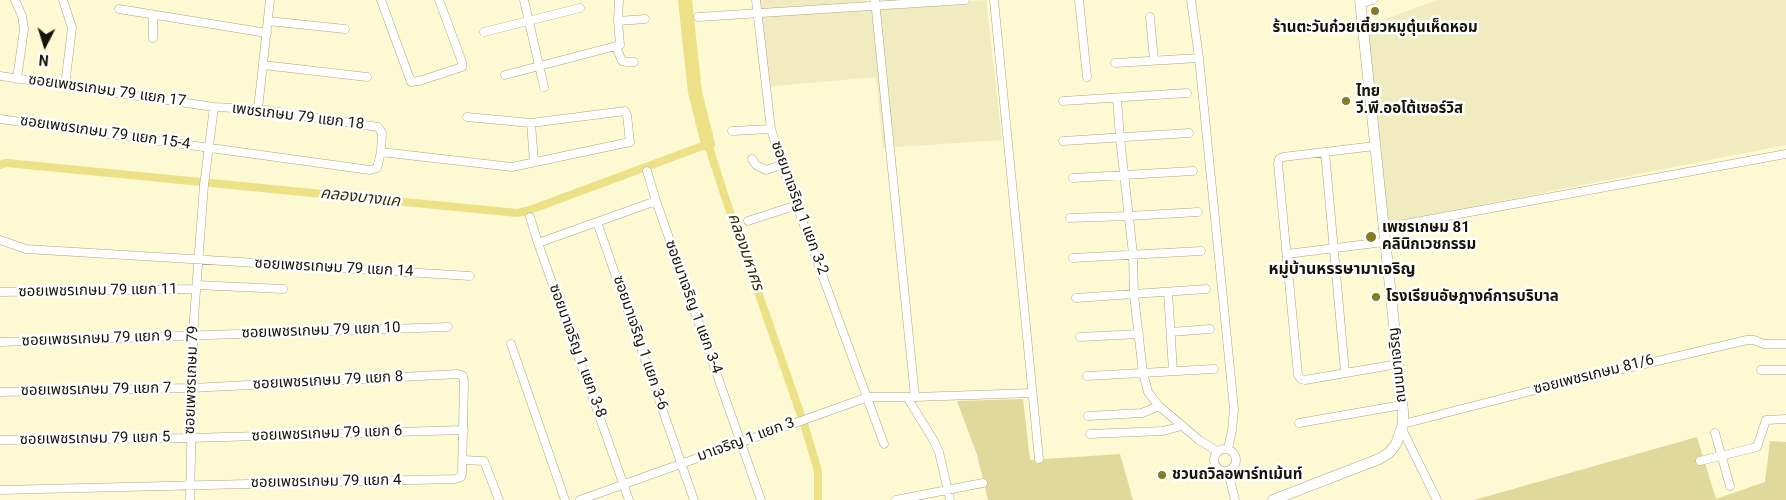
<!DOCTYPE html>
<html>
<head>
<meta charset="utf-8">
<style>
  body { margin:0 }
  #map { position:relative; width:1786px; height:500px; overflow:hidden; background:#fdf9d3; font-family:Roboto,sans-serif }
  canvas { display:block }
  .north { position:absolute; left:20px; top:20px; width:50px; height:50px; -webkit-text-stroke:4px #fff; paint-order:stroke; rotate:185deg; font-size:14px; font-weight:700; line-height:20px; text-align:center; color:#151407 }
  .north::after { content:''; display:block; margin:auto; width:18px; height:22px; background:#151407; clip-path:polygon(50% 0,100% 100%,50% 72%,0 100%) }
</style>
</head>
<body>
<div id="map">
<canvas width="1786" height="500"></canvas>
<div class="north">N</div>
</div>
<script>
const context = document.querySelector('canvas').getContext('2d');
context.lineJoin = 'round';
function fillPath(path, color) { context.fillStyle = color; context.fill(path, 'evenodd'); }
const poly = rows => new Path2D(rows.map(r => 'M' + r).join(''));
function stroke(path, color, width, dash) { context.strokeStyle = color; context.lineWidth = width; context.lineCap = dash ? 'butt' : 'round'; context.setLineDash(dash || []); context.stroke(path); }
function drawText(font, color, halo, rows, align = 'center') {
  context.font = font + ' Roboto,"Noto Sans Thai",sans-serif'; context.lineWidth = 5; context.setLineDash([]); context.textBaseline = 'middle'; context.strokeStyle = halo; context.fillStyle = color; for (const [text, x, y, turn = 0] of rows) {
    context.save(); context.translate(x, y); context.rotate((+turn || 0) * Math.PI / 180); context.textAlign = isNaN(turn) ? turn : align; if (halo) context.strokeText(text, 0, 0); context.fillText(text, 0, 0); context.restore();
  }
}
fillPath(poly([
  [757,0,867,0,869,7,986,0,1002,140,883,148,876,77,764,87],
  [1437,0,1786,0,1786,145,1389,223,1366,26]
]), '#f1ecbf');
fillPath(poly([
  [1023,399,1030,460,1120,454,1133,500,988,500,977,455,957,401],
  [1697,437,1716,499,1765,482,1770,441,1786,442,1786,500,1474,500]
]), '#e1d99c');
stroke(poly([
  [0,165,6,163,17,164,517,213,527,211,708,144,725,197,804,424,818,471,818,500]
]), '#ede187', 8);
stroke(poly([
  [685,0,695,92,708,144]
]), '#ede187', 14);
const street = poly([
  [15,0,22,16,24,29,17,79],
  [63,0,72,28,65,85],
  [381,0,411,82,419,81,462,67,462,62,439,0],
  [524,0,544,87],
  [756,0,771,129,782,165,884,444],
  [875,0,915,397],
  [994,0,1039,459],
  [1079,0,1087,77],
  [1191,0,1199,58,1234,409,1232,430,1228,449],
  [1360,4,1373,0],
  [119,9,267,33],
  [153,15,153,38],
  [698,17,965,0],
  [1150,17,1154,60],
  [268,21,345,29],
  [618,21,645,19],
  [484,32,580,8],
  [616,47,622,61,627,62,634,62],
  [1115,63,1199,58],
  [263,65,367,77],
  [505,75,620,45,618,21,619,0],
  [0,76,214,107,258,109,378,127,382,133,381,152,377,168,370,170,0,119],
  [1117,98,1120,138,1133,254,1134,295,1143,373,1148,392,1159,406,1199,440,1217,451],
  [1063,101,1187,93],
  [258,109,270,0],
  [531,123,534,162],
  [732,131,771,129],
  [1063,141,1189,133],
  [1375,146,1283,157,1279,159,1278,164,1298,375,1301,379,1305,380,1398,364],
  [381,152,512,167,630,142,627,115,625,111,531,123,467,117],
  [1325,152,1345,372],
  [752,159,756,165,766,170,782,165],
  [647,171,656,201,761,500],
  [1073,178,1193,171],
  [530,217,538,243,629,500],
  [1070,218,1128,216,1198,212],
  [748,221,797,205],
  [597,222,694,500],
  [1383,228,1786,154],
  [0,240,26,249,470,276],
  [538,243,656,201],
  [1287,254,1384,242],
  [1073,258,1201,251],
  [197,285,283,289],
  [0,292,196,289],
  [1168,292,1173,371],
  [1076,298,1206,289],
  [1171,332,1210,329],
  [1080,337,1139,334],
  [0,342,448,327],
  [511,344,565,500],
  [1761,370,1786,370],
  [1087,376,1214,369],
  [0,392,192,388,458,374,463,376,464,381,462,474,461,477,455,479,0,490],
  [907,397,934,441,939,452,950,500],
  [1088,416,1142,413,1159,406],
  [1299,423,1402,405],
  [1403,424,1547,387,1747,340,1754,340,1764,344,1786,344],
  [1402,429,1437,500],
  [1715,433,1730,486],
  [1090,434,1163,431,1182,426],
  [0,440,191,438,464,430],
  '1214 460a11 11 0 1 1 22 0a11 11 0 1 1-22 0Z',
  [463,460,484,461,499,500],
  [1700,461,1757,447,1766,420,1786,419],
  [1228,471,1235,500],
  [190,500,194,318,204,185,214,107],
  [580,500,868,397,915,397,1032,393],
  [896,500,983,483]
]);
const secondary = poly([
  [1273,500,1379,459,1389,453,1396,444,1403,424,1403,411,1360,0]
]);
stroke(street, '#aaa683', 9);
stroke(secondary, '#aaa683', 11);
stroke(street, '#fff', 8);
stroke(secondary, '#fff', 10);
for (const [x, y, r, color] of [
  [1375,11,5,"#877b21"],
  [1346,101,5,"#877b21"],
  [1371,237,6,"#877b21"],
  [1376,297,5,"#877b21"],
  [1162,475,5,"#877b21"]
]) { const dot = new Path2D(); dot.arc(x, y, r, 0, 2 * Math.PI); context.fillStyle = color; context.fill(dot); stroke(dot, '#fff', 2); }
drawText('bold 15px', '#151407', '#fff', [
  ["ร้านตะวันก๋วยเตี๋ยวหมูตุ๋นเห็ดหอม",1375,28,"center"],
  ["ไทย",1356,92],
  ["วี.พี.ออโต้เซอร์วิส",1356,109],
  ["เพชรเกษม 81",1382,228],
  ["คลินิกเวชกรรม",1382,245],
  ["โรงเรียนอัษฎางค์การบริบาล",1386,297],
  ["ชวนถวิลอพาร์ทเม้นท์",1172,475]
], 'left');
drawText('15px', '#151407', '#fff', [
  ["ซอยเพชรเกษม 79 แยก 17",107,91,8],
  ["เพชรเกษม 79 แยก 18",298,117,7],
  ["ซอยเพชรเกษม 79 แยก 15-4",105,133,8],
  ["ซอยมาเจริญ 1 แยก 3-2",799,208,70],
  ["ซอยเพชรเกษม 79 แยก 14",334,268,3],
  ["ซอยเพชรเกษม 79 แยก 11",98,291,-1],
  ["ซอยมาเจริญ 1 แยก 3-4",693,307,70],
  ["ซอยเพชรเกษม 79 แยก 10",321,331,-2],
  ["ซอยเพชรเกษม 79 แยก 9",97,339,-2],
  ["ซอยมาเจริญ 1 แยก 3-6",640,343,71],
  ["ซอยมาเจริญ 1 แยก 3-8",577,351,70],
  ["ถนนมาเจริญ",1398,365,-96],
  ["ซอยเพชรเกษม 81/6",1594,375,-14],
  ["ซอยเพชรเกษม 79",192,380,-88],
  ["ซอยเพชรเกษม 79 แยก 8",328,381,-3],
  ["ซอยเพชรเกษม 79 แยก 7",96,390,-1],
  ["ซอยเพชรเกษม 79 แยก 6",327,434,-2],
  ["ซอยเพชรเกษม 79 แยก 5",95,439,-1],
  ["มาเจริญ 1 แยก 3",746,440,-20],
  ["ซอยเพชรเกษม 79 แยก 4",326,482,-1]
]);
drawText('italic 16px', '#322d05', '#fff', [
  ["คลองบางแค",360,198,6],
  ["คลองมหาศร",745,252,71]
]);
drawText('bold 16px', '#151407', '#fff', [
  ["หมู่บ้านหรรษามาเจริญ",1342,270]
]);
</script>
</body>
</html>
